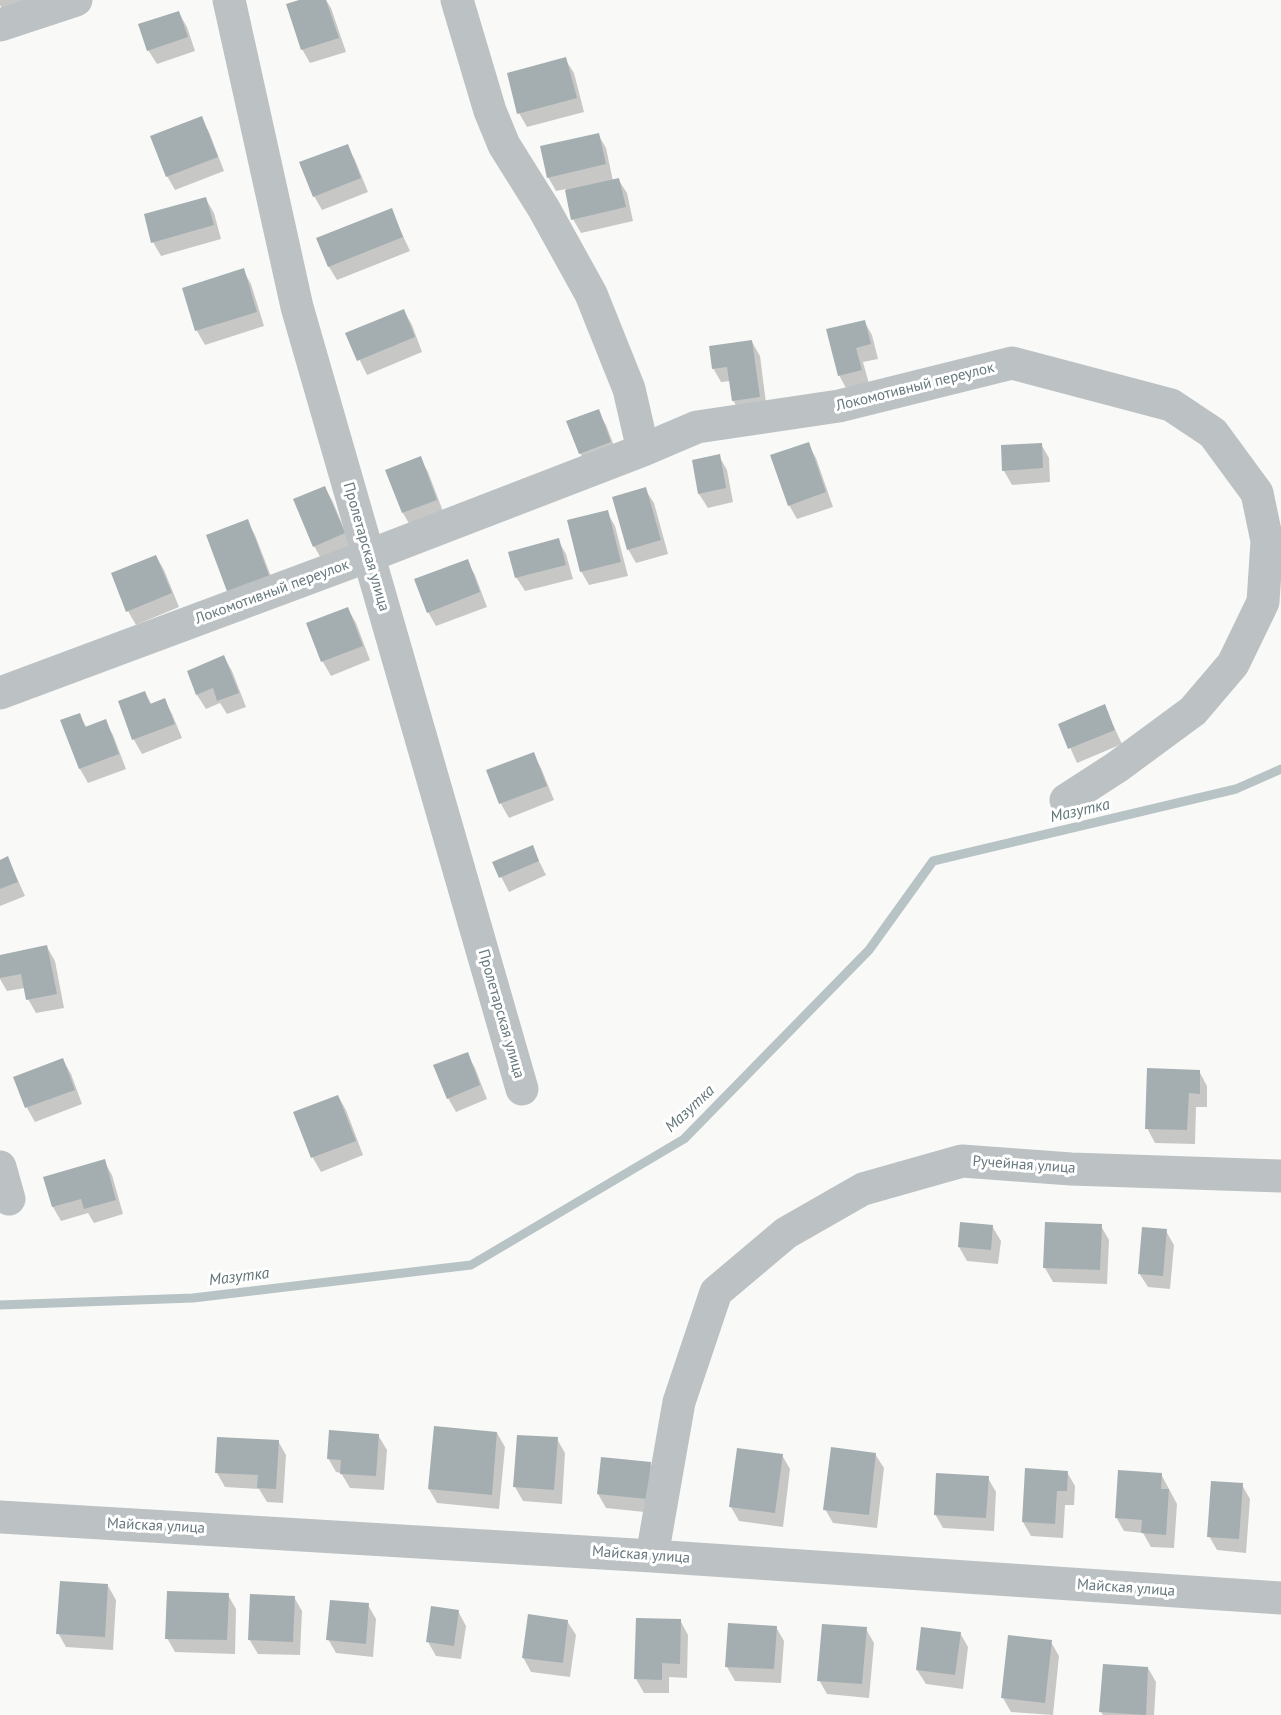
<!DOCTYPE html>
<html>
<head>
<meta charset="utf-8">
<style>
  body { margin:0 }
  canvas { display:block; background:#f9f9f7 }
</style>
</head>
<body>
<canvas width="1281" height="1715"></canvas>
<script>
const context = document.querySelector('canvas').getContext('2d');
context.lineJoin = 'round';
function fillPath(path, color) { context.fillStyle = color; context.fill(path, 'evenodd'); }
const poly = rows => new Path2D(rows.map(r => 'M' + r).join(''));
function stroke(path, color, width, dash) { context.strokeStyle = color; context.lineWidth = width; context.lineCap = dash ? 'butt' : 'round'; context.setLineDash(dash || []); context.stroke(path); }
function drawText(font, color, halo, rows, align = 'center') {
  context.font = font + ' "PT Sans",sans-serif'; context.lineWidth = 6; context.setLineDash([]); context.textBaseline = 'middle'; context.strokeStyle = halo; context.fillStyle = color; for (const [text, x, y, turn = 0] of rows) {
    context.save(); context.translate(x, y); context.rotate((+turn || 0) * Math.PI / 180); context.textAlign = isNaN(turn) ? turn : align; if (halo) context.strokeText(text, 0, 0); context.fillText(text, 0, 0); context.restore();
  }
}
fillPath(poly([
  [0,0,26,0,4,12,0,5],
  [304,0,326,0,331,8,346,52,310,63,302,49],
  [179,13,187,27,195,51,157,64,148,50],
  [565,59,574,73,584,112,527,127,519,113],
  [201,118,209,132,224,171,175,190,167,176],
  [598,134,606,148,613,181,618,179,627,193,633,221,581,233,573,219,566,189,556,191,548,177],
  [347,146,355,160,368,192,322,210,314,196],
  [206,199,214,213,221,239,161,256,153,242],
  [391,210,410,251,337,280,329,267,318,238],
  [243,270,251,284,264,326,205,345,197,331,183,289],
  [404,311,412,325,422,352,367,375,347,334],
  [864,321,872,335,878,359,863,362,869,384,847,390,839,375],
  [752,342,760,356,767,411,741,414,733,400,731,381,721,382,713,368],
  [598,411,606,425,618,456,588,467,580,453],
  [808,444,816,458,833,507,797,519,789,505],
  [1041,444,1049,458,1050,482,1012,485,1004,471],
  [719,456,727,470,733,502,708,508,699,494,693,461],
  [420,458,428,472,444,514,411,527,403,513,387,471],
  [325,488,333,502,352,548,322,560,314,546],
  [645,489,654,503,668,554,636,563,628,549],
  [607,512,615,526,628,576,589,585,581,571],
  [247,521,255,535,277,592,230,593],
  [558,540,566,554,573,579,525,591,516,577],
  [156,556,164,570,179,607,136,625,128,611],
  [467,561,475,575,487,607,436,626,428,612],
  [348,609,356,623,370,660,331,676,323,662,308,624],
  [224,657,232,671,246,707,227,714,220,703,206,709,197,695,189,671],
  [145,693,152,705,164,700,172,714,182,738,142,754,134,740,120,702],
  [1104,706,1122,744,1077,763,1060,725],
  [79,714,87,728,105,721,113,735,126,769,88,783,80,769,62,721],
  [533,754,541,768,554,800,509,818,501,804,488,771],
  [532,847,546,875,509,892,494,863],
  [8,858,25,896,0,906,0,861],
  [47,947,55,961,64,1008,36,1013,28,999,25,988,7,991,0,979,0,956],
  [467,1054,475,1068,487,1099,456,1112,448,1098],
  [63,1060,71,1074,82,1104,35,1122,27,1108,15,1078],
  [1199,1071,1207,1086,1207,1107,1196,1107,1195,1144,1155,1143,1147,1128],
  [338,1096,346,1110,363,1155,321,1172,313,1158,295,1113],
  [104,1161,112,1175,123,1214,94,1223,88,1213,61,1221,53,1207,45,1178],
  [992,1226,1001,1241,998,1264,967,1261,959,1247],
  [1101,1226,1109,1240,1107,1284,1053,1282,1045,1268],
  [1166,1231,1174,1245,1170,1289,1148,1287,1139,1273],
  [497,1433,505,1447,499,1509,437,1503,429,1489],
  [378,1435,387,1450,384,1490,350,1488,341,1473,336,1472,328,1458],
  [557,1439,565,1453,562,1504,523,1501,515,1487],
  [278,1441,286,1455,283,1503,267,1502,259,1489,225,1487,217,1473],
  [875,1454,884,1468,877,1528,833,1523,825,1509],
  [782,1455,790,1469,783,1527,739,1521,731,1507],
  [650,1464,658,1478,654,1513,606,1508,598,1494],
  [1067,1472,1075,1486,1074,1505,1065,1505,1063,1538,1031,1536,1023,1522],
  [1161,1474,1177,1504,1174,1548,1151,1547,1143,1533,1124,1531,1116,1517],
  [988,1478,996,1492,994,1531,943,1528,935,1514],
  [1242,1485,1250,1499,1246,1553,1217,1550,1209,1536],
  [108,1586,116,1600,113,1650,66,1647,58,1633],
  [228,1595,236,1609,235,1654,175,1652,167,1638],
  [294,1597,302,1611,300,1655,258,1654,249,1639],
  [368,1605,376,1619,373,1657,336,1653,328,1639],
  [458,1611,466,1626,461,1659,436,1656,428,1642],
  [680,1620,688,1635,687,1678,669,1677,669,1693,644,1693,636,1679],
  [567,1621,576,1635,570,1677,531,1672,523,1657],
  [776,1627,784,1641,781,1683,735,1681,727,1667],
  [866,1629,874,1643,869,1698,827,1694,819,1680],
  [960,1633,968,1647,963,1689,926,1684,917,1670],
  [1051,1642,1059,1656,1053,1715,1011,1712,1003,1698],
  [1148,1668,1156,1682,1154,1715,1103,1715,1101,1712]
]), '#0003');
stroke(poly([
  [0,1305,193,1298,471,1265,684,1139,869,950,933,861,1236,789,1281,769]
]), '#b7c3c5', 9);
fillPath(poly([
  [299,0,326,0,339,38,301,50,286,4],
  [179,11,188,37,147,51,138,24],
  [566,57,577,98,517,114,507,73],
  [202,116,218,157,166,177,150,136],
  [599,133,606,164,547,178,540,146],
  [348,144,361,178,313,197,299,162],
  [619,178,626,207,571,220,565,190],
  [206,197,214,225,151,243,144,214],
  [392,208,403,237,328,267,316,238],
  [244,268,257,312,195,331,182,288],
  [404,309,415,337,357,361,345,333],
  [865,320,871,344,856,348,862,370,838,376,826,329],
  [752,340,760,397,732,401,727,367,712,369,709,346],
  [599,409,611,442,579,454,566,421],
  [809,442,826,492,788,506,770,455],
  [1042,443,1043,468,1002,471,1001,445],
  [720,454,726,488,698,494,692,460],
  [421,456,437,500,402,513,385,470],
  [325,486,345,533,313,547,293,499],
  [646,487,661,540,627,550,612,497],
  [608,510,621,562,580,572,567,520],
  [248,519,270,578,228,594,206,535],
  [559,538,566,565,515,578,508,552],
  [156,555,172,593,126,612,111,573],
  [468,559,480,592,427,613,414,579],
  [348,607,363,646,321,662,306,623],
  [224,655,239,693,217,701,213,688,196,695,187,671],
  [145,691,150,704,165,698,175,724,132,740,118,701],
  [1105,704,1115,730,1068,749,1058,724],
  [80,713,85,727,106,719,119,754,79,769,60,720],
  [534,752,547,786,499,804,486,770],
  [533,845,539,861,499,878,492,862],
  [8,856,18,882,0,889,0,860],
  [47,945,57,994,26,1000,21,974,0,978,0,955],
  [468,1052,480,1085,447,1099,433,1065],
  [63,1058,75,1090,25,1108,13,1077],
  [1147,1068,1200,1070,1200,1094,1189,1093,1187,1130,1145,1129],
  [338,1095,356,1141,311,1158,293,1112],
  [105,1159,116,1200,84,1209,81,1199,52,1207,43,1177],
  [960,1222,993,1225,991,1250,958,1247],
  [1045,1222,1102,1224,1100,1270,1043,1268],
  [1142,1227,1167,1229,1163,1276,1138,1274],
  [434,1426,497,1432,492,1495,428,1489],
  [329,1430,379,1434,376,1476,340,1474,341,1460,327,1459],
  [517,1435,558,1437,554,1490,513,1487],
  [217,1437,279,1440,276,1489,257,1488,258,1475,215,1473],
  [831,1447,876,1453,869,1515,823,1510],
  [737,1448,783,1454,775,1513,729,1507],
  [601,1457,651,1462,647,1499,597,1494],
  [1025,1468,1068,1471,1067,1491,1057,1491,1055,1524,1022,1522],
  [1118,1470,1162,1473,1161,1489,1169,1489,1166,1535,1141,1533,1142,1520,1115,1518],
  [936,1473,989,1476,986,1518,934,1515],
  [1211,1481,1243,1483,1239,1539,1207,1537],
  [60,1581,108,1584,105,1637,56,1634],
  [167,1591,229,1593,227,1640,165,1639],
  [250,1594,295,1596,293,1642,248,1640],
  [330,1600,369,1603,366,1644,326,1640],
  [431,1606,459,1610,454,1646,426,1642],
  [528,1614,568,1620,563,1663,522,1658],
  [636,1618,681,1619,680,1664,662,1663,662,1680,634,1679],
  [728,1623,777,1626,774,1669,725,1667],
  [822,1624,867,1627,862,1684,817,1681],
  [921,1627,961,1632,955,1675,916,1670],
  [1008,1635,1052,1640,1045,1703,1001,1698],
  [1103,1664,1148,1667,1146,1715,1099,1712]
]), '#a4aeb1');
stroke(poly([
  [229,0,297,307,522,1089],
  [457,0,490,111,504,145,544,209,591,294,629,389,643,450],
  [0,25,76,0],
  [0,693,368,556,643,450,697,427,839,406,1012,363,1171,405,1213,433,1257,493,1267,541,1263,602,1233,664,1193,711,1117,767,1066,800],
  [0,1167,9,1199],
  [0,1517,652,1556,1281,1598],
  [652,1556,679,1402,716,1292,786,1233,863,1189,962,1161,1071,1169,1281,1176]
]), '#bcc2c4', 33);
drawText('15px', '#67787e', '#fff', [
  ["Локомотивный переулок",915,387,-14],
  ["Пролетарская улица",366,547,74],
  ["Локомотивный переулок",272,592,-20],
  ["Пролетарская улица",501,1014,74],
  ["Ручейная улица",1024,1165,4],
  ["Майская улица",156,1526,3],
  ["Майская улица",641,1555,4],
  ["Майская улица",1126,1588,4]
]);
drawText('italic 16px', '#637678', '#fff', [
  ["Мазутка",1080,811,-13],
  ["Мазутка",690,1109,-43],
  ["Мазутка",239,1277,-7]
]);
</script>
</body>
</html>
